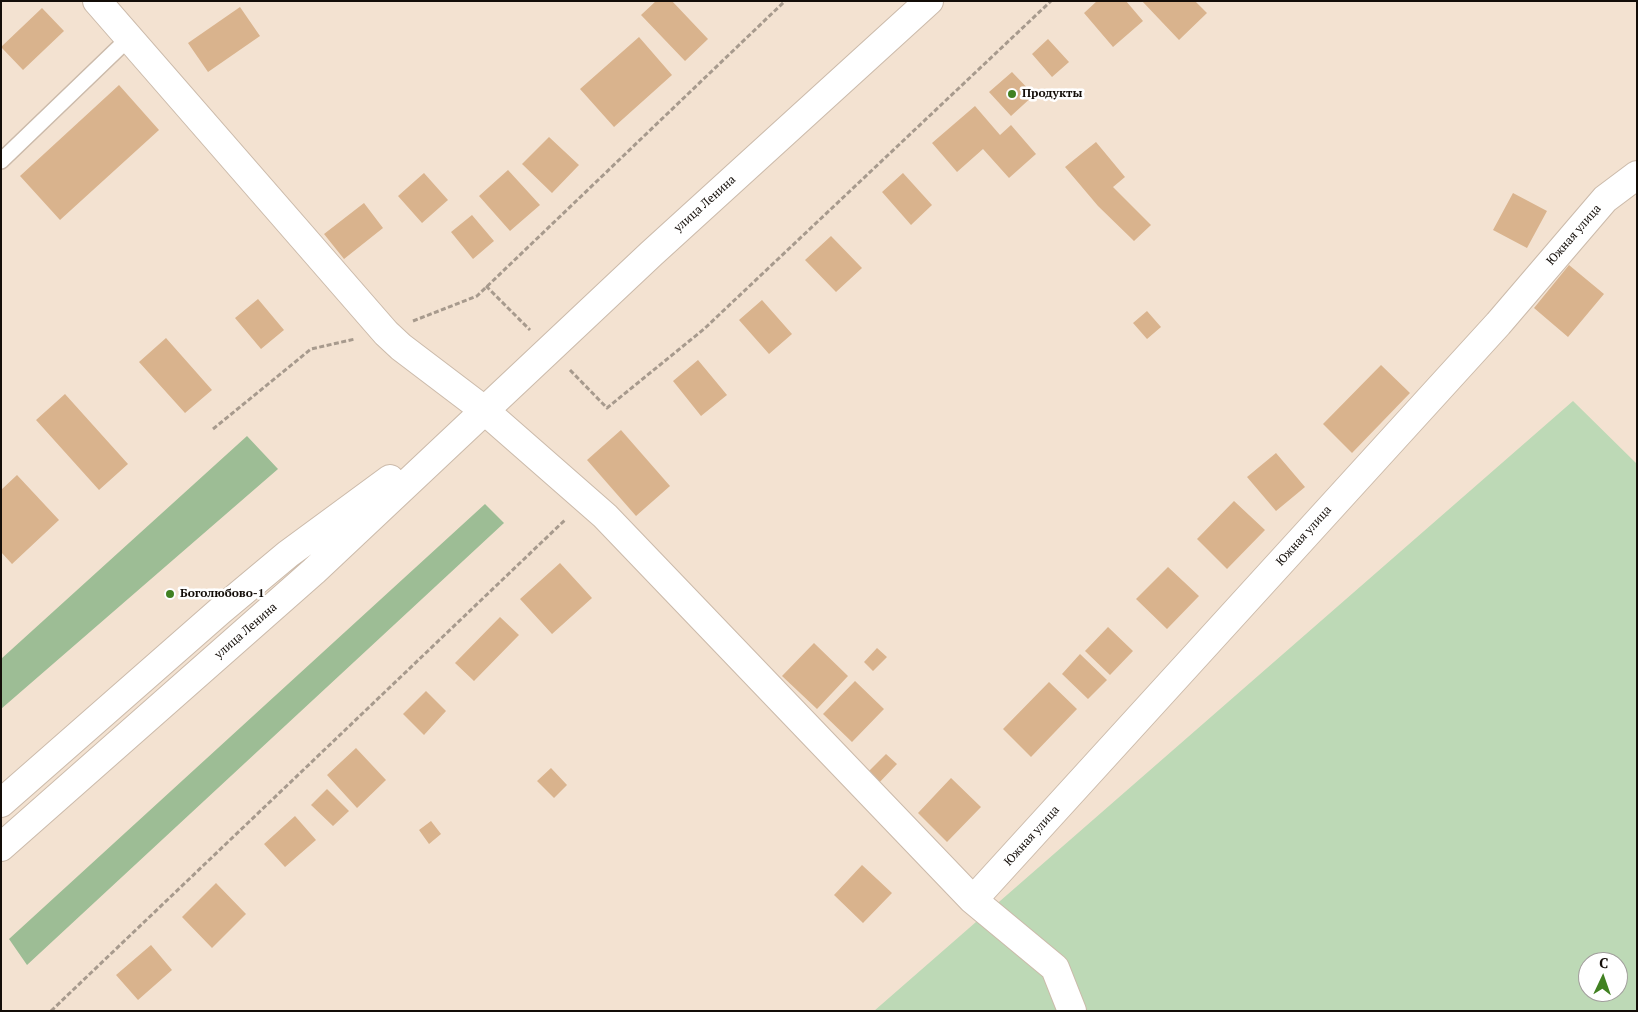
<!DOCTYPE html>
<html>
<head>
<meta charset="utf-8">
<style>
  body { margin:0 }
  #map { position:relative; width:1638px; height:1012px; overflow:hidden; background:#f3e2d1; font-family:"PT Serif",serif }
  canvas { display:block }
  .frame { position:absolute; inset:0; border:2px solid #130d08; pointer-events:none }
  .north { position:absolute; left:1578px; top:952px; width:50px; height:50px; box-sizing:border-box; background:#fff; border:1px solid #a19e9c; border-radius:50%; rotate:3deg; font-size:14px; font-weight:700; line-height:20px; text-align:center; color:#130d08 }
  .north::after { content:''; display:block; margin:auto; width:18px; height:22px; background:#418122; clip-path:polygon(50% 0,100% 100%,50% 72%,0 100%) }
</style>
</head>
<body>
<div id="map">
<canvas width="1638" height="1012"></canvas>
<div class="frame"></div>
<div class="north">С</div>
</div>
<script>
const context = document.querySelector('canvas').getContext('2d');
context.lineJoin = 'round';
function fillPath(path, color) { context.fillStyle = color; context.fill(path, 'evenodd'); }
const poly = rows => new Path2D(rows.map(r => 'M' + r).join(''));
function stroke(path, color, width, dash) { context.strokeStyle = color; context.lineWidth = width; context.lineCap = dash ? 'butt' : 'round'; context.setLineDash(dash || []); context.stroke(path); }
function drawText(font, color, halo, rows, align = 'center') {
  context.font = font + ' "PT Serif",serif'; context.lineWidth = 5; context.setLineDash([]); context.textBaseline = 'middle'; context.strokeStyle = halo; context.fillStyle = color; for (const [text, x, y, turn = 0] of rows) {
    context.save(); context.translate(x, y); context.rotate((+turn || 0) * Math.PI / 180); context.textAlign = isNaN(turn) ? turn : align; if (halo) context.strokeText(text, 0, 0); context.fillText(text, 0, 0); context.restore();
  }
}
fillPath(poly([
  [1573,401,1637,464,1637,1011,874,1011],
  [1588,962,1618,962,1618,992,1588,992]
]), '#bdd9b6');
fillPath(poly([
  [247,436,278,469,1,709,1,659],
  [485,504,504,523,27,965,9,939]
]), '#9dbd95');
fillPath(poly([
  [656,1,672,1,708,39,685,61,641,15],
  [1097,1,1126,1,1143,21,1113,47,1084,13],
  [1142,1,1195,1,1207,13,1179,40],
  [240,7,260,36,208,72,188,43],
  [42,8,64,31,23,70,1,47],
  [639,37,672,75,614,127,580,89],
  [1048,39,1069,62,1052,77,1032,54],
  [1012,72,1034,95,1011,116,989,92],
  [119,85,159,130,60,220,20,176],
  [975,106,1000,135,1011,125,1036,154,1009,178,983,149,957,172,932,143],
  [549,137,579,165,552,193,522,164],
  [1096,142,1125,177,1113,187,1151,225,1134,241,1098,206,1065,167],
  [508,170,540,205,510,231,479,196],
  [424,173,448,200,422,223,398,196],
  [903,173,932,205,911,225,882,192],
  [1513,193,1547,211,1527,248,1493,230],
  [364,203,383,228,344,259,324,234],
  [472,215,494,241,473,259,451,232],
  [831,236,862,268,836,292,805,260],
  [1569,265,1604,294,1568,337,1534,308],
  [258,299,284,330,261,349,235,318],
  [762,300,792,334,769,354,739,320],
  [1147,311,1161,327,1147,339,1133,323],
  [166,338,212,390,185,413,139,362],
  [698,360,727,395,701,416,673,381],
  [1381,365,1410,393,1352,453,1323,424],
  [65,394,128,464,99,490,36,420],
  [621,430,670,486,636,516,587,460],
  [1276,453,1305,487,1276,511,1247,477],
  [17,475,59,520,12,564,1,552,1,490],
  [1234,501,1265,530,1227,569,1197,539],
  [560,563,592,598,552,634,520,599],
  [1168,567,1199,596,1167,629,1136,599],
  [500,617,519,635,474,681,455,663],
  [1108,627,1133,651,1110,675,1085,651],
  [814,643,848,676,817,709,782,676],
  [877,648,887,657,873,671,864,662],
  [1080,654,1107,680,1088,699,1062,674],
  [855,681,884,709,852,742,823,714],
  [1049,682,1077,709,1031,757,1003,729],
  [426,691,446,711,424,735,403,714],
  [356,748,386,780,357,808,327,775],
  [886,754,897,764,876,786,865,775],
  [551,768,567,785,554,798,537,781],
  [951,778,981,807,947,842,918,813],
  [327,789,349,811,333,826,311,805],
  [295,816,316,840,285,867,264,844],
  [431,821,441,834,429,844,419,830],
  [862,865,892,893,863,923,834,895],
  [216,883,246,914,212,948,182,917],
  [151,945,172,970,138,1000,116,975]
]), '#d9b38d');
const lane = poly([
  [1,161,129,38]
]);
const street = poly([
  [484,410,605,516,973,900,1055,968,1072,1011],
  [973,900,1498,324,1605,199,1637,175]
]);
const secondary = poly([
  [97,1,386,333,401,347,484,410]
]);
const highway = poly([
  [1,803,221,610,288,554,390,479],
  [1,847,314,571,651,254,929,1]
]);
stroke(lane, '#cbbaaa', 18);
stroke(street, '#cbbaaa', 30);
stroke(secondary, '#cbbaaa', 30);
stroke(highway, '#cbbaaa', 30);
stroke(poly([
  [486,286,530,330],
  [413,321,477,296,785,1],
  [570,370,607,408,704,329,1051,1],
  [213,429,311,349,355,339],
  [51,1011,566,519]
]), '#a79a8d', 3, [5, 2.5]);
stroke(lane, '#fff', 15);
stroke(street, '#fff', 28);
stroke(secondary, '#fff', 28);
stroke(highway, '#fff', 28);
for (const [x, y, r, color] of [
  [1012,94,5,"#418122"],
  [170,594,5,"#418122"]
]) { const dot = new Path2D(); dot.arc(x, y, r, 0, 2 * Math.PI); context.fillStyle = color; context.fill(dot); stroke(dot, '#fff', 2); }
drawText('bold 12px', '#130d08', '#fff', [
  ["Продукты",1022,94],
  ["Боголюбово-1",180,594]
], 'left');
drawText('12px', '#130d08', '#fff', [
  ["улица Ленина",705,204,-42],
  ["Южная улица",1574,235,-49],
  ["Южная улица",1304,536,-48],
  ["улица Ленина",246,631,-41],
  ["Южная улица",1032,836,-48]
]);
</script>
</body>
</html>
